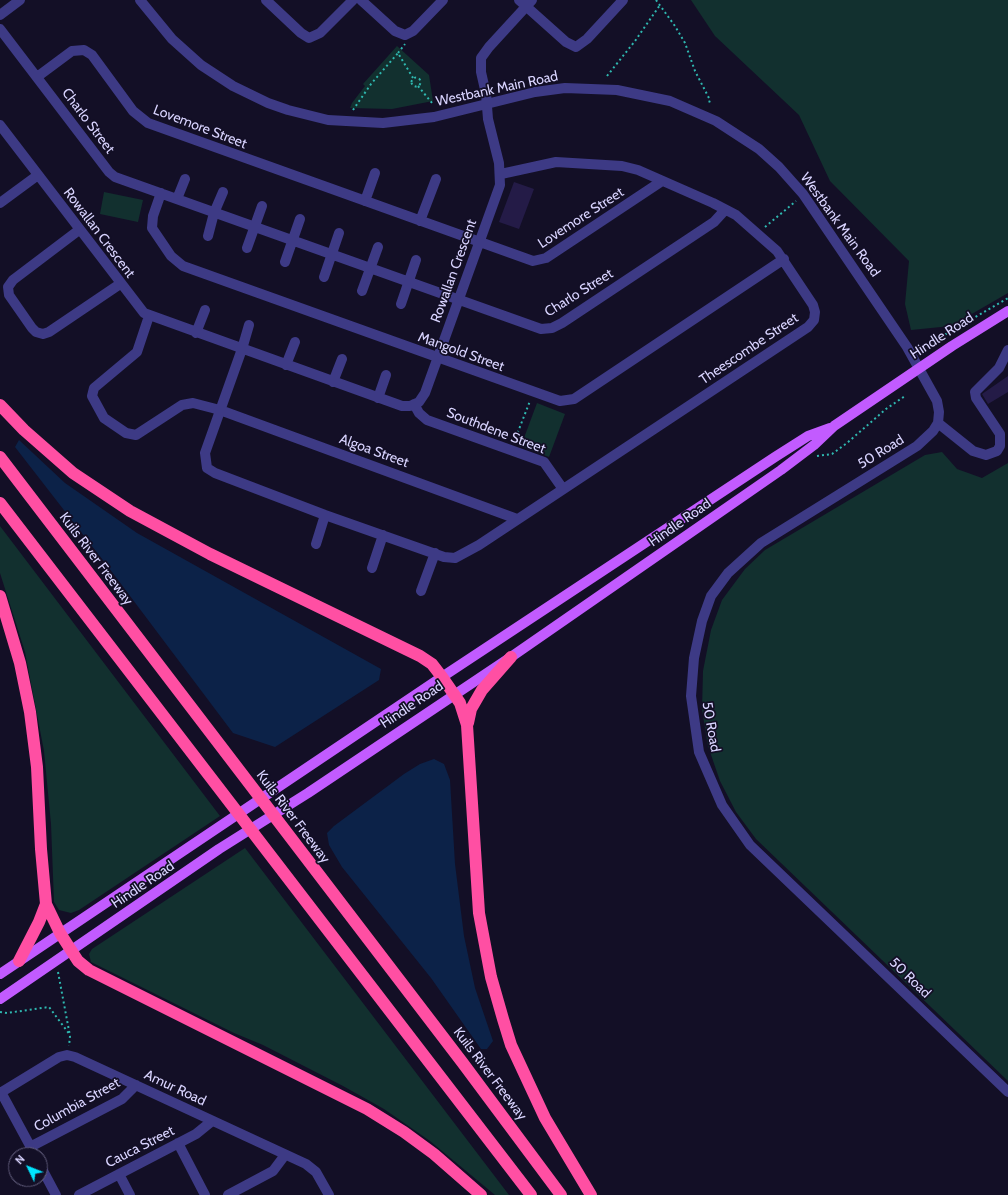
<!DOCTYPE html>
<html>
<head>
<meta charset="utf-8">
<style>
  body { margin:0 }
  #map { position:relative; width:1008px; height:1195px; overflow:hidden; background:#130f26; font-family:Cabin,sans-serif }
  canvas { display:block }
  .north { position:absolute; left:8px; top:1147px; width:40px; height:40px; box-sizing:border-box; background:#130f26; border:1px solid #625e7d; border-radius:50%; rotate:313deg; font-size:11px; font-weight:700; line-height:16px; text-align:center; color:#d9d4ff }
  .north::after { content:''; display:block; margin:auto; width:14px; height:18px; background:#00e5ff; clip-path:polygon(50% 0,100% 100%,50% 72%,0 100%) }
</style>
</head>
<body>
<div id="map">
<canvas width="1008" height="1195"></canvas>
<div class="north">N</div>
</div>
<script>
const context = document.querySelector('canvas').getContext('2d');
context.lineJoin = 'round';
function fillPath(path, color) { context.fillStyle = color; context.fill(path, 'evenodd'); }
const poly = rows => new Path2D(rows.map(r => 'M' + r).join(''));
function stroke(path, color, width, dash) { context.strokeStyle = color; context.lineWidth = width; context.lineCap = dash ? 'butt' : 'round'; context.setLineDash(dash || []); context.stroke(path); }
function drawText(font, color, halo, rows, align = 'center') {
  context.font = font + ' Cabin,sans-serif'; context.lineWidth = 3.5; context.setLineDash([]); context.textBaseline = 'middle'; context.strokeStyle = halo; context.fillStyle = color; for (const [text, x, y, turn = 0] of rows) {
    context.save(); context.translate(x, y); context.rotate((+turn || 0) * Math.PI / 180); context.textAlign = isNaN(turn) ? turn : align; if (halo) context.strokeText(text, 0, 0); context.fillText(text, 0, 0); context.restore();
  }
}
fillPath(poly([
  [691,0,1008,0,1008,293,951,326,911,330,905,304,909,261,830,181,799,115,715,36],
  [397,46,429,75,433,101,392,109,350,108,352,103,365,86,363,84],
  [104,192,143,200,138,222,100,214],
  [537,403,565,414,549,457,521,446],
  [942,452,957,469,982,478,1008,463,1008,1081,756,839,736,812,720,781,708,746,702,710,703,671,711,630,722,600,745,569,765,550,925,455],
  [0,526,220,816,79,910,71,913,59,910,54,902,51,824,44,751,25,652,0,573],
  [245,848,509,1195,495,1195,430,1141,384,1109,343,1086,263,1045,234,1033,91,962,89,954,92,949]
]), '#12302f');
fillPath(poly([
  [19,440,65,483,137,533,381,669,379,680,275,747,233,733,112,572,15,447],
  [434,759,444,764,450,780,455,864,464,936,475,988,493,1041,487,1049,481,1049,431,978,342,867,329,845,327,833,334,826,404,774,420,764]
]), '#0c2248');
fillPath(poly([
  [514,182,534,189,519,229,499,222],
  [1008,376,1008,392,988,404,982,394]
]), '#241b47');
stroke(poly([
  [656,0,675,26,685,43,695,71,710,100,709,103],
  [398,53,405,44],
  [607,76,635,41,660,5],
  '411.5 82a4.5 4.5 0 1 1 9 0a4.5 4.5 0 1 1-9 0Z',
  [418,86,432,103],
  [353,110,371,84,398,53,413,78],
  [765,227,796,201],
  [941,337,1008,298],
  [514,442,530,401],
  [817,456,832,454,847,443,886,409,905,396],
  [58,972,70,1036,69,1046],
  [0,1012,7,1013,49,1007,70,1035]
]), '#2fb8b0', 2, [2, 3]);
stroke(poly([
  [140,0,172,39,201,65,233,86,268,103,288,110,328,120,383,123,434,117,535,92,565,88,617,90,670,101,716,121,759,149,779,167,803,194,907,347,937,401,939,412,938,423,933,431,917,446,761,543,728,573,711,596,702,621,694,658,691,696,699,752,722,805,750,845,1008,1092],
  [266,0,301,33,309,38,320,33,353,0],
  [361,0,395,31,405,35,413,31,443,0],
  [519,0,566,42,576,47,587,39,623,0],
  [0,15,20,0],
  [0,29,109,172,115,177,541,329,552,328,562,323,714,222,725,210],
  [37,77,72,51,84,50,92,55,133,111,148,123,533,261,546,258,662,181],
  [0,125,144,313,402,406,410,406,419,402,425,393,500,185,499,163,488,119,486,94,481,72,481,58,489,47,532,0],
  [161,193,153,216,152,228,171,256,183,266,560,401,574,399,784,259],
  [177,199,185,179],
  [365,201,375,173],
  [0,203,38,175],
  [420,221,436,179],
  [79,230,13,280,8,287,9,295,32,328,36,332,43,334,49,332,120,284],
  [208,236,214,213,223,192],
  [247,248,262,206],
  [285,262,300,219],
  [324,277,339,233],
  [362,291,378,247],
  [401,304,416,260],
  [149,316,137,352,94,388,92,396,104,418,126,433,136,435,182,405,193,403,220,410,517,519],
  [249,325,242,349,205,453,207,468,215,473,325,515,444,557,455,558,479,545,808,327,814,320,815,312,813,305,777,251,736,215,713,203,638,170,622,166,556,162,501,174],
  [196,333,205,310],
  [286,365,295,342],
  [333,382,342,359],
  [378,398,386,375],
  [414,404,419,413,427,420,544,462,563,489],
  [938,423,973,451,986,455,997,451,1000,446,1000,434,976,398,975,392,999,368,1008,350],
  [316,544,325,515],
  [372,568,383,535],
  [421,591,435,553],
  [1,1092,35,1155],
  [0,1093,59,1057,67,1055,75,1057,306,1164,316,1172,329,1195],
  [178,1143,205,1195],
  [30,1147,122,1099,136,1085],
  [40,1165,56,1195],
  [119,1174,130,1195],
  [79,1195,196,1134,212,1121],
  [228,1195,273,1171,285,1155]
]), '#3d3a85', 10);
stroke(poly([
  [0,974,442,677,775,457,808,436,830,428],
  [0,999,219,849,308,793,511,657,781,470,814,445,834,426,952,346,1008,311]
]), '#c25bff', 10);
stroke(poly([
  [0,405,24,430,73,473,130,511,210,554,420,656,432,664,442,677,460,703,467,725,479,913,491,977,503,1019,511,1045,545,1118,591,1195],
  [0,457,462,1062,561,1195],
  [0,503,531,1195],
  [0,596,20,663,30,712,37,767,41,849,46,904,60,933,78,961,89,970,367,1109,404,1132,434,1154,481,1195],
  [468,723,471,709,482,690,511,657],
  [19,961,39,922,46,904]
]), '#ff4fa3', 12);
drawText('14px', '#d9d4ff', '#130f26', [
  ["Westbank Main Road",497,89,-12],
  ["Charlo Street",88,121,53],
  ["Lovemore Street",200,127,21],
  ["Lovemore Street",581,218,-33],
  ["Westbank Main Road",840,225,54],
  ["Rowallan Crescent",99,233,53],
  ["Rowallan Crescent",454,271,-70],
  ["Charlo Street",579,293,-32],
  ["Hindle Road",942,336,-33],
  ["Theescombe Street",749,349,-34],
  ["Mangold Street",461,352,20],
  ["Southdene Street",496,431,21],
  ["Algoa Street",374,451,20],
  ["50 Road",881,452,-32],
  ["Hindle Road",680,523,-35],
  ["Kuils River Freeway",96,559,53],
  ["Hindle Road",412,705,-34],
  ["50 Road",711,727,80],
  ["Kuils River Freeway",293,817,53],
  ["Hindle Road",143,885,-34],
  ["50 Road",910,978,44],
  ["Kuils River Freeway",490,1074,53],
  ["Amur Road",175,1088,25],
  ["Columbia Street",77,1105,-29],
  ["Cauca Street",140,1147,-27]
]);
</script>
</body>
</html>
